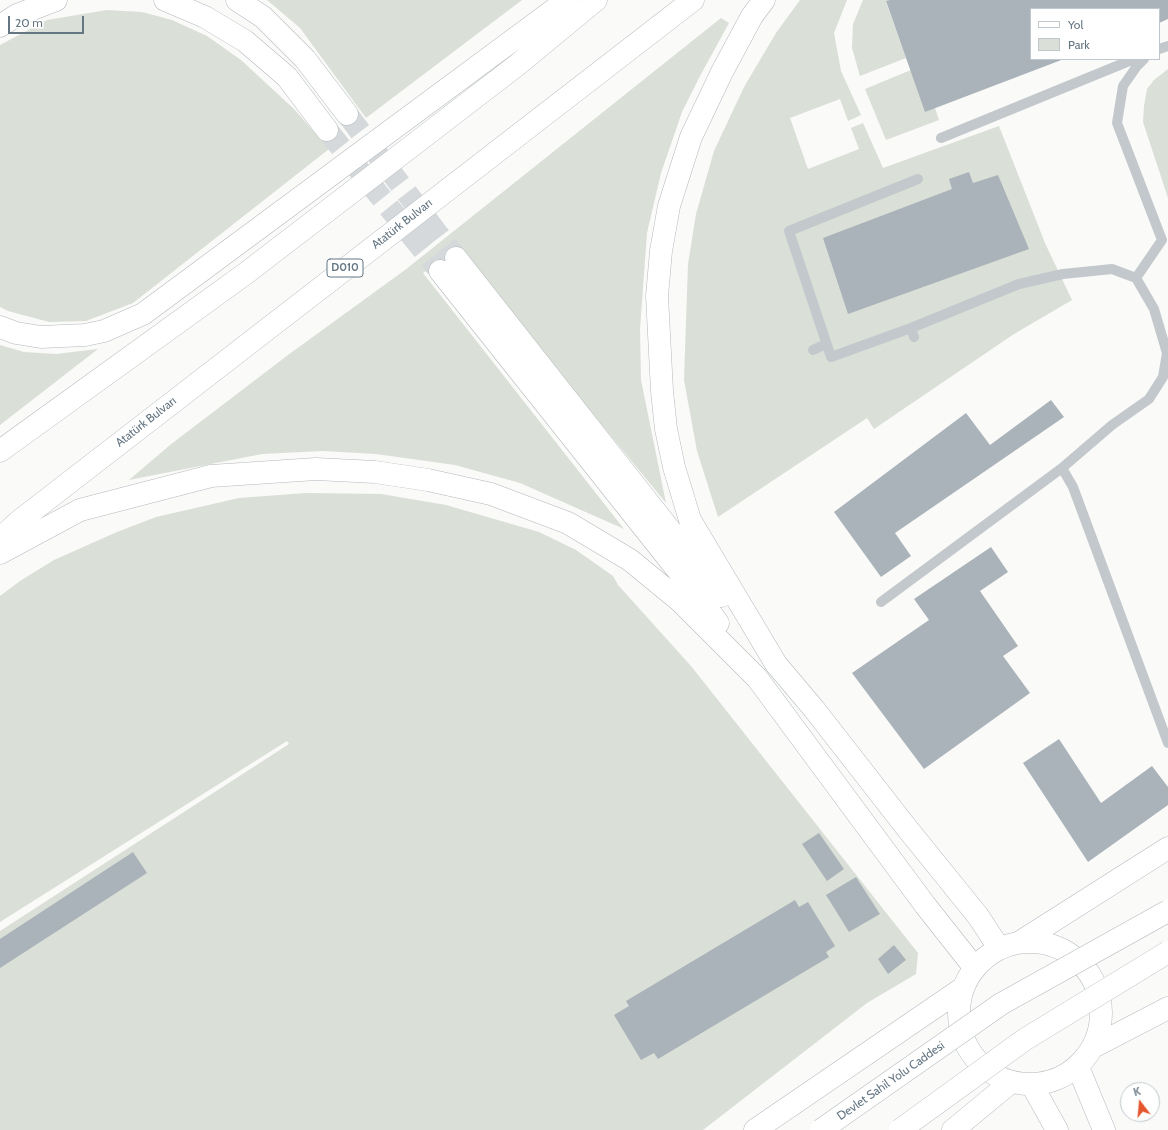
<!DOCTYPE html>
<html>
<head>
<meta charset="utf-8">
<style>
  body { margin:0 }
  #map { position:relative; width:1168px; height:1130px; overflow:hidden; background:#fafaf8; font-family:Cabin,sans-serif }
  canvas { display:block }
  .legend { position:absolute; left:1030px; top:8px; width:130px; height:52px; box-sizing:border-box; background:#fff; border:1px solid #c1c8cd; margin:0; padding:5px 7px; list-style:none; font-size:12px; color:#657683 }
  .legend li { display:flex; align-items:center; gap:8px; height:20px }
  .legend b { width:20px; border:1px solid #c1c8cd }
  .north { position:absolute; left:1120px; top:1082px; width:40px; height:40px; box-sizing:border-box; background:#fff; border:1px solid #c1c8cd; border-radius:50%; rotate:344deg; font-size:11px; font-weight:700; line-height:16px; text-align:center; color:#657683 }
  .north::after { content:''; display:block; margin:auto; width:14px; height:18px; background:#e4572e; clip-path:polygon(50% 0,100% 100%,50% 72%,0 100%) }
  .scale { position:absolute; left:8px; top:16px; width:76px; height:18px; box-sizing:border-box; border:2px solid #657683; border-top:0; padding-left:5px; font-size:12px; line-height:14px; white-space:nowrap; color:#657683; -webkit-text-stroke:3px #fff; paint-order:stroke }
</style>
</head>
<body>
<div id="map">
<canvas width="1168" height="1130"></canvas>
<ul class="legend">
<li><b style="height:5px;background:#fff"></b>Yol</li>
<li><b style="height:11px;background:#dadfd7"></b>Park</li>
</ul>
<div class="north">K</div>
<div class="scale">20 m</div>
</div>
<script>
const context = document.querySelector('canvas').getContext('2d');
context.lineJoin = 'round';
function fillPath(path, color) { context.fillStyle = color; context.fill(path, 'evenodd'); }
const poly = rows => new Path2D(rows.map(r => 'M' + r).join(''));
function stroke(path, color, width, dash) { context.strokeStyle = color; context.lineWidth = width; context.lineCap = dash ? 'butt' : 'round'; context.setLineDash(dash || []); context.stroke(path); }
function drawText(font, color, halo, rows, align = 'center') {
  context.font = font + ' Cabin,sans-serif'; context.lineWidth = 4; context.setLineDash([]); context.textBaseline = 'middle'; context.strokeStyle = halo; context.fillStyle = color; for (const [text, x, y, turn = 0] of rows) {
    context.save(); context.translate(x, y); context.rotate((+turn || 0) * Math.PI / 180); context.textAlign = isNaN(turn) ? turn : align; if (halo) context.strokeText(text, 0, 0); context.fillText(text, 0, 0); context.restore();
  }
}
fillPath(poly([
  [267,0,522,0,366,118,300,28],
  [800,0,847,0,834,33,841,71,861,115,848,121,840,99,790,118,808,169,859,149,851,128,863,123,883,168,999,126,1045,243,1072,300,1014,334,874,429,867,418,718,517,697,451,684,380,688,264,696,214,714,151,744,87,776,33],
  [863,0,890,0,886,2,906,58,860,76,852,48,853,24],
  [107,10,142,12,172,20,207,36,241,60,294,109,329,149,133,303,86,321,49,322,8,311,0,307,0,45,47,20],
  [721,18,729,23,700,76,682,112,661,173,647,233,640,329,641,380,666,503,560,374,460,248,423,273,624,529,520,483,455,465,376,454,323,451,262,454,129,480,170,445,288,355,405,270],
  [1168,69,1168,198,1143,122,1144,106,1147,89,1154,80],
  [911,70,935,108,939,120,886,140,865,89],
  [0,345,24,352,56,354,98,349,0,425],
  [306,493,381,494,446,505,539,532,576,550,613,576,618,585,691,666,918,953,916,974,867,1003,703,1130,0,1130,0,931,289,744,287,741,0,922,0,596,20,581,54,560,117,532,156,517,239,498]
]), '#dadfd7');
fillPath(poly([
  [890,0,1168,0,1168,19,1159,23,1159,9,1031,9,1031,59,1064,59,925,112,886,1],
  [969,172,973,183,998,175,1029,249,848,314,823,238,952,189,949,179],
  [1051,400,1064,417,895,533,911,556,881,577,834,512,966,413,990,445],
  [991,547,1008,572,980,591,1018,646,1003,656,1030,693,924,769,852,673,929,620,914,599],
  [1059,739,1101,803,1152,766,1168,787,1168,805,1088,862,1023,763],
  [819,833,844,869,827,881,802,844],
  [133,852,147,873,0,968,0,939],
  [856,877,880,914,849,932,826,895],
  [795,900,799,907,808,902,835,946,826,952,829,957,658,1059,654,1053,641,1060,614,1015,629,1006,626,1001],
  [894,945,906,960,888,974,878,959]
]), '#aab3b9');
stroke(poly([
  [347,114,456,258],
  [327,130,440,271]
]), '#d5d9db', 22, [22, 11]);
const secondary = poly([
  [1078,1067,1104,1130],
  [1032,1085,1057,1130]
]);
const primary = poly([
  '959 1013a71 71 0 1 1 142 0a71 71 0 1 1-142 0Z',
  [1020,942,1168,848],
  [1093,1047,1168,1008],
  [755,1130,963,988],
  [953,1130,1010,1083]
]);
const trunk = poly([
  [165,0,205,17,245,41,287,77,327,130],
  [237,0,263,17,305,59,347,114],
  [764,0,752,16,722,72,691,137,669,206,661,251,657,296,662,391,666,429,674,467,690,520,776,664,814,709,906,827,978,916,999,948],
  [0,26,17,15,56,0],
  [456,258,722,596],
  [440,271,695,592,718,623],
  [0,327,16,333,41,337,85,335,104,331,143,314,567,0],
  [0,451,245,274,516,66,596,0],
  [0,539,18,522,693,0],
  [0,553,80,510,211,476,316,469,375,472,428,480,491,494,568,523,630,560,680,601,757,678,925,905,974,967]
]);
stroke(secondary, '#b3babf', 23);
stroke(primary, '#b5babe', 23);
stroke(trunk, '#b4b9bd', 23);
stroke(poly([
  [1159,49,1168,46],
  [941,138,1134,59],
  [918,179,789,231,831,357,911,328,1019,284,1063,274,1112,269,1136,278,1154,309,1167,353,1163,377,1149,399,1112,425,1062,468,1073,487,1168,743],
  [1136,278,1162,240,1117,123,1123,86,1137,66,1144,59],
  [911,328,914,337],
  [813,350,826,344],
  [881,602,1062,468]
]), '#c3c8cc', 10);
stroke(secondary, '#fff', 22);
stroke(primary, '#fff', 22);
stroke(trunk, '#fff', 22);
const primaryBridge = poly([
  [821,1130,1001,1004,1168,911],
  [900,1130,1024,1040,1168,952]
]);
stroke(primaryBridge, '#b5babe', 23, []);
stroke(primaryBridge, '#fff', 22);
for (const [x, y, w] of [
  [345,268,36]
]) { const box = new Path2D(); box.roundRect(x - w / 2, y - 9, w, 18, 3); context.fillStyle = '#fff'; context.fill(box); stroke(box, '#657683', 1); }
drawText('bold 11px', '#657683', null, [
  ["D010",345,268]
]);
drawText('12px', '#657683', '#fff', [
  ["Atatürk Bulvarı",402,224,-38],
  ["Atatürk Bulvarı",146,422,-38],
  ["Devlet Sahil Yolu Caddesi",891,1081,-35]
]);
</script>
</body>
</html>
